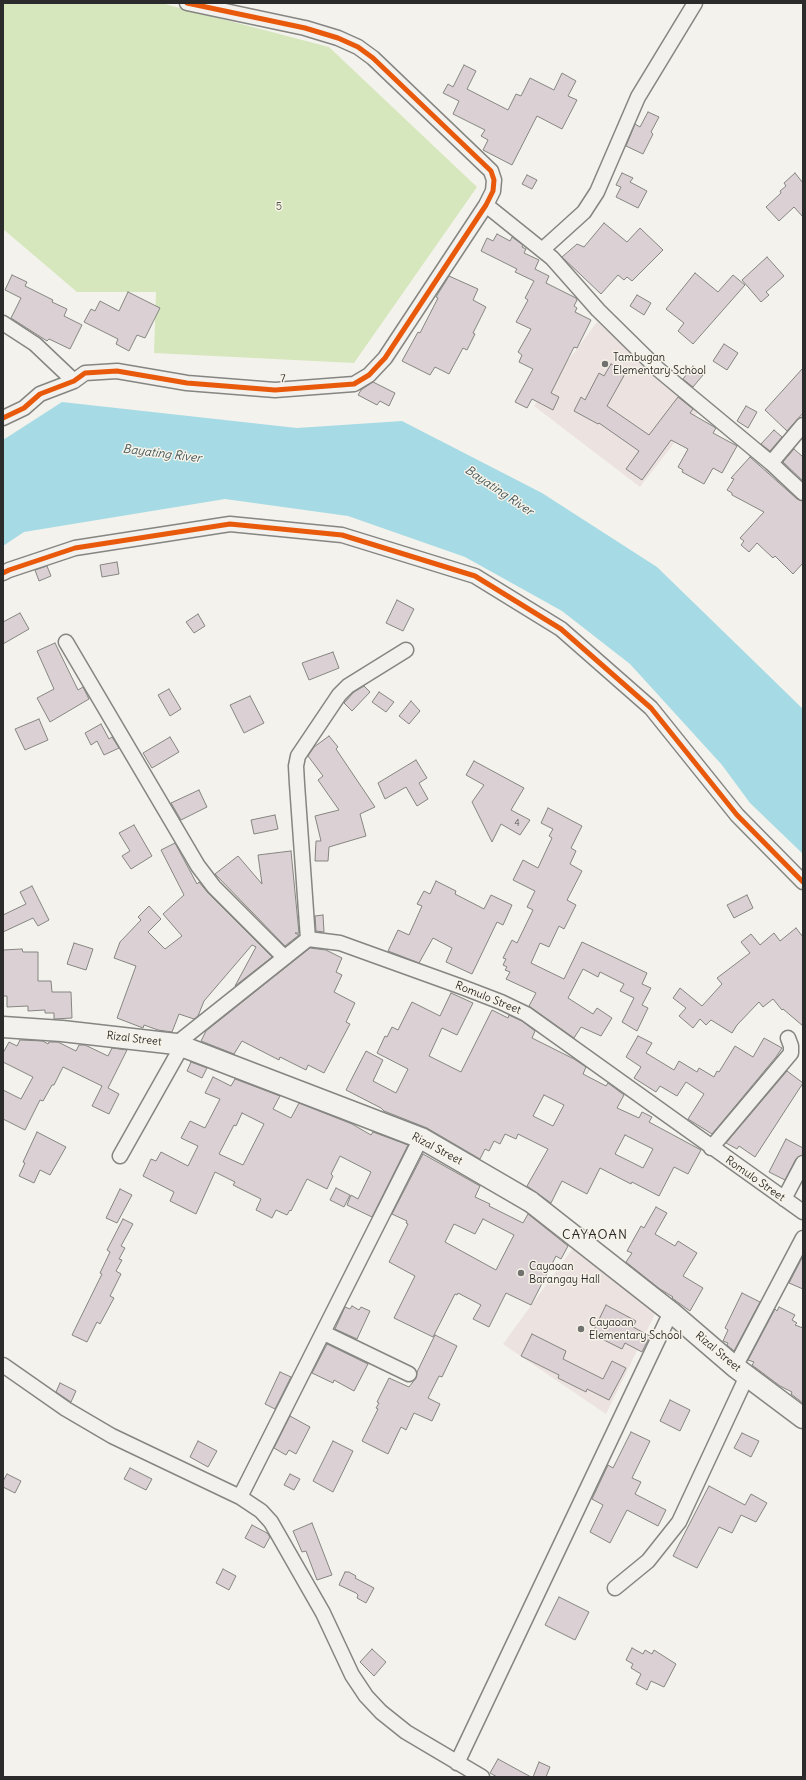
<!DOCTYPE html>
<html>
<head>
<meta charset="utf-8">
<style>
  body { margin:0 }
  #map { position:relative; width:806px; height:1780px; overflow:hidden; background:#f4f2ec; font-family:Delius,sans-serif }
  canvas { display:block }
  .frame { position:absolute; inset:0; border:4px solid #2b2b2b; pointer-events:none }
</style>
</head>
<body>
<div id="map">
<canvas width="806" height="1780"></canvas>
<div class="frame"></div>
</div>
<script>
const context = document.querySelector('canvas').getContext('2d');
context.lineJoin = 'round';
function fillPath(path, color) { context.fillStyle = color; context.fill(path, 'evenodd'); }
const poly = rows => new Path2D(rows.map(r => 'M' + r).join(''));
function stroke(path, color, width, dash) { context.strokeStyle = color; context.lineWidth = width; context.lineCap = dash ? 'butt' : 'round'; context.setLineDash(dash || []); context.stroke(path); }
function drawText(font, color, halo, rows, align = 'center') {
  context.font = font + ' Delius,sans-serif'; context.lineWidth = 3; context.setLineDash([]); context.textBaseline = 'middle'; context.strokeStyle = halo; context.fillStyle = color; for (const [text, x, y, turn = 0] of rows) {
    context.save(); context.translate(x, y); context.rotate((+turn || 0) * Math.PI / 180); context.textAlign = isNaN(turn) ? turn : align; if (halo) context.strokeText(text, 0, 0); context.fillText(text, 0, 0); context.restore();
  }
}
fillPath(poly([
  [597,322,699,411,640,487,534,406],
  [573,1248,655,1314,606,1414,503,1344]
]), '#ece2e0');
fillPath(poly([
  [3,3,161,3,329,47,477,187,354,363,154,353,156,292,77,292,3,229]
]), '#d6e7bd');
fillPath(poly([
  [62,402,297,428,402,421,542,493,657,567,803,709,803,854,750,803,722,765,630,664,562,611,465,557,348,516,225,499,24,532,3,546,3,440]
]), '#a6dbe6');
const building = poly([
  [464,65,476,71,467,89,508,110,516,94,521,96,530,78,554,90,562,73,576,81,568,96,577,100,562,129,537,116,512,165,483,150,488,140,481,136,485,130,453,114,459,101,443,93,448,84,453,87,464,65],
  [648,112,659,117,651,132,653,134,643,154,626,146,635,124,640,127,648,112],
  [622,173,633,178,630,182,647,191,638,208,616,197,621,187,616,185,622,173],
  [795,173,803,183,803,217,794,207,779,221,766,207,781,193,780,191,786,186,784,183,795,173],
  [527,175,537,180,532,189,522,184,527,175],
  [604,223,627,242,640,228,663,250,632,281,627,277,624,280,618,275,601,294,562,257,577,244,584,247,604,223],
  [497,234,510,241,512,237,523,245,522,247,526,249,524,253,539,260,535,269,549,276,546,283,576,298,577,300,574,306,577,308,575,312,591,320,577,348,574,347,551,393,559,397,553,410,532,399,527,408,515,402,533,369,519,362,522,355,518,352,531,329,516,322,528,300,525,298,534,281,515,272,517,269,481,251,487,238,493,241,497,234],
  [767,257,784,276,766,292,769,295,761,302,742,280,767,257],
  [695,273,718,292,733,275,745,285,693,344,678,331,684,323,666,309,695,273],
  [12,275,27,282,25,286,53,300,52,302,67,309,64,316,82,325,70,349,49,339,47,341,11,318,21,298,5,290,12,275],
  [449,276,478,289,473,300,486,307,473,333,475,334,467,350,463,348,449,374,435,367,430,375,402,361,418,332,420,333,438,298,436,297,449,276],
  [128,292,160,308,145,338,137,335,129,351,116,344,118,339,84,322,91,309,95,311,100,301,119,311,128,292],
  [637,295,651,303,644,315,630,306,637,295],
  [724,344,738,353,727,370,713,361,724,344],
  [611,364,626,372,607,406,649,435,678,397,693,409,690,413,716,428,713,433,737,446,722,473,713,468,704,484,682,472,683,470,678,467,688,449,671,440,642,480,626,469,639,451,599,423,598,424,574,411,581,397,585,400,599,373,604,376,611,364],
  [693,366,703,375,693,387,683,379,693,366],
  [803,368,803,413,787,431,765,410,803,368],
  [373,382,395,393,389,406,380,401,377,405,358,395,361,390,373,382],
  [746,406,757,412,748,428,737,421,746,406],
  [774,430,782,437,770,451,761,444,774,430],
  [794,449,803,457,803,481,783,462,794,449],
  [750,457,797,499,803,501,803,563,793,574,775,556,773,558,757,543,749,552,741,545,744,541,740,538,764,512,732,495,732,493,727,490,734,479,731,478,750,457],
  [117,562,119,574,102,577,100,565,117,562],
  [47,566,51,576,39,581,35,570,47,566],
  [397,600,414,609,403,631,386,623,397,600],
  [20,613,29,629,3,644,3,622,20,613],
  [198,614,205,626,194,633,186,622,198,614],
  [55,643,78,690,83,687,89,699,50,722,37,698,54,689,37,651,55,643],
  [333,652,339,668,309,680,302,663,333,652],
  [364,686,370,692,352,711,344,703,354,692,364,686],
  [169,689,181,709,170,716,158,695,169,689],
  [379,692,394,702,386,712,372,702,379,692],
  [250,696,264,723,244,733,230,705,250,696],
  [411,701,420,711,409,724,399,716,411,701],
  [39,719,48,740,25,750,15,729,39,719],
  [101,724,109,739,112,737,119,748,104,755,97,741,91,745,85,733,101,724],
  [329,736,338,747,336,749,375,807,360,814,366,836,329,847,328,861,315,861,316,841,321,841,315,816,339,810,318,780,323,776,308,756,314,747,329,736],
  [170,737,179,752,152,768,143,753,170,737],
  [416,760,427,778,419,783,428,799,417,806,406,787,385,799,378,783,416,760],
  [474,761,524,788,511,810,530,820,520,835,501,824,492,842,472,802,484,785,466,775,474,761],
  [199,790,207,807,181,820,171,803,199,790],
  [548,808,582,826,571,848,576,851,570,864,582,871,567,900,576,905,564,929,559,926,549,947,540,943,531,963,564,979,582,942,647,973,642,984,651,988,642,1005,648,1008,637,1031,622,1022,634,998,620,991,624,984,600,972,598,977,583,969,568,998,593,1014,597,1008,612,1018,601,1036,581,1027,574,1038,529,1006,536,993,506,979,510,972,505,970,507,967,503,965,506,959,503,958,512,940,517,943,533,910,527,907,535,891,513,880,523,860,538,868,552,838,549,836,553,829,541,823,548,808],
  [275,815,278,829,254,834,251,820,275,815],
  [134,825,152,856,131,869,122,856,130,851,119,833,134,825],
  [175,843,197,884,199,882,208,893,272,957,235,986,256,947,252,945,204,1001,198,1016,194,1019,179,1014,172,1032,158,1030,144,1025,143,1028,117,1018,136,966,114,958,120,942,141,920,138,917,149,906,161,919,148,932,165,949,182,936,163,914,184,895,161,850,175,843],
  [291,851,299,933,295,933,299,935,285,946,215,874,238,856,262,884,258,855,291,851],
  [436,881,456,891,455,894,484,909,491,895,512,905,503,925,497,922,472,974,446,962,452,948,433,938,419,963,388,951,398,930,409,935,422,906,417,904,424,891,430,894,436,881],
  [32,886,49,920,38,926,33,918,3,932,3,915,26,904,20,892,32,886],
  [747,895,753,908,734,918,727,905,747,895],
  [323,915,324,932,316,931,315,916,323,915],
  [796,928,803,937,803,1026,783,1009,782,1010,773,999,763,1007,759,1002,737,1025,732,1033,711,1020,706,1025,700,1019,693,1028,679,1016,686,1008,673,998,680,988,702,1006,722,984,717,978,750,953,741,942,751,934,760,945,774,933,780,941,796,928],
  [74,943,93,949,86,970,67,964,74,943],
  [310,948,326,950,342,958,336,972,342,975,334,992,355,1003,346,1022,350,1024,324,1073,308,1065,306,1070,280,1057,279,1060,242,1041,234,1054,201,1041,206,1031,310,948],
  [22,949,23,952,38,952,38,981,51,981,52,992,71,992,72,1018,54,1019,54,1013,45,1013,45,1010,28,1011,28,1006,7,1007,7,996,3,996,3,950,22,949],
  [451,993,473,1003,457,1035,442,1028,429,1056,461,1072,492,1010,508,1018,509,1015,522,1021,535,1031,532,1038,574,1059,586,1067,583,1074,606,1086,608,1083,624,1095,617,1108,639,1118,642,1112,652,1117,649,1122,701,1150,688,1174,674,1167,659,1196,632,1182,631,1184,600,1168,587,1194,562,1181,551,1203,527,1186,548,1149,518,1134,516,1139,505,1134,500,1144,494,1141,489,1151,485,1149,480,1159,427,1128,384,1111,381,1108,346,1090,366,1051,383,1060,373,1081,396,1093,408,1069,377,1053,385,1036,387,1037,392,1027,398,1030,412,1002,440,1016,451,993],
  [544,1095,564,1105,553,1126,533,1116,544,1095],
  [625,1135,653,1149,643,1168,615,1154,625,1135],
  [638,1036,652,1043,646,1053,674,1070,679,1061,697,1072,699,1068,714,1077,717,1071,719,1072,735,1046,753,1057,764,1038,782,1048,776,1057,712,1134,688,1119,704,1094,686,1082,677,1096,660,1086,656,1092,634,1078,641,1067,626,1057,638,1036],
  [20,1040,43,1041,48,1044,49,1042,58,1042,76,1051,79,1045,85,1045,108,1056,112,1048,127,1050,108,1088,119,1094,109,1114,92,1106,102,1086,63,1067,54,1085,52,1085,43,1101,40,1100,25,1130,3,1119,3,1090,21,1099,33,1077,3,1062,3,1053,9,1042,17,1046,20,1040],
  [191,1062,207,1068,202,1078,187,1071,191,1062],
  [787,1071,803,1083,755,1157,739,1146,737,1149,726,1143,787,1071],
  [213,1077,231,1086,235,1079,280,1096,273,1109,291,1118,299,1103,352,1124,371,1135,373,1132,408,1145,372,1217,347,1205,351,1195,358,1199,371,1172,340,1156,331,1174,333,1176,327,1189,307,1179,291,1211,290,1210,287,1215,276,1210,272,1218,256,1210,261,1199,233,1185,235,1182,215,1172,196,1214,170,1201,174,1192,143,1176,151,1159,156,1161,161,1152,188,1166,198,1146,181,1138,190,1121,205,1128,220,1099,205,1093,213,1077],
  [242,1113,264,1124,243,1165,219,1154,234,1125,236,1126,242,1113],
  [37,1132,66,1147,50,1175,40,1170,34,1183,19,1176,25,1163,23,1162,37,1132],
  [786,1139,803,1148,803,1155,796,1159,785,1180,769,1172,786,1139],
  [423,1154,480,1186,475,1197,490,1204,489,1206,523,1223,528,1214,568,1246,561,1259,556,1256,531,1305,506,1293,489,1327,473,1319,481,1305,458,1293,457,1295,455,1294,433,1337,394,1318,415,1276,389,1262,408,1224,406,1223,407,1221,392,1214,423,1154],
  [483,1219,514,1235,496,1270,445,1242,454,1224,475,1234,483,1219],
  [336,1188,350,1195,344,1207,330,1200,336,1188],
  [120,1189,132,1195,117,1223,106,1218,120,1189],
  [656,1207,667,1213,655,1234,675,1246,678,1241,697,1253,683,1276,703,1288,690,1311,672,1298,673,1297,660,1289,626,1262,632,1253,627,1251,641,1226,644,1228,656,1207],
  [123,1219,133,1224,121,1246,125,1248,119,1259,122,1260,116,1271,121,1274,110,1296,114,1298,100,1324,97,1322,87,1342,72,1335,102,1274,100,1273,110,1252,107,1250,123,1219],
  [803,1256,803,1289,789,1283,803,1256],
  [742,1293,760,1302,734,1351,727,1345,728,1343,723,1341,728,1330,725,1328,742,1293],
  [606,1305,636,1321,633,1327,650,1336,642,1352,625,1343,622,1349,592,1334,606,1305],
  [352,1306,359,1310,361,1307,370,1311,357,1339,335,1329,345,1307,350,1309,352,1306],
  [779,1307,795,1315,792,1320,797,1323,795,1325,803,1328,803,1403,791,1394,792,1392,780,1386,752,1365,754,1362,748,1360,775,1309,777,1311,779,1307],
  [532,1334,566,1351,563,1359,603,1379,612,1361,626,1368,609,1400,587,1389,586,1392,558,1378,559,1375,521,1356,532,1334],
  [435,1335,457,1346,442,1377,439,1376,428,1398,440,1404,432,1421,414,1413,406,1430,401,1427,388,1454,362,1441,378,1409,376,1408,379,1403,377,1402,389,1378,409,1387,416,1378,417,1372,435,1335],
  [327,1344,368,1364,354,1391,334,1380,333,1383,312,1373,327,1344],
  [280,1372,291,1377,275,1409,265,1404,280,1372],
  [60,1383,76,1391,71,1402,56,1392,60,1383],
  [670,1400,690,1410,680,1431,660,1421,670,1400],
  [290,1416,310,1427,296,1454,289,1450,286,1455,274,1448,290,1416],
  [631,1432,650,1441,632,1478,641,1482,635,1494,666,1510,658,1526,627,1510,610,1543,590,1532,603,1505,592,1499,608,1465,613,1468,631,1432],
  [742,1433,759,1441,751,1457,734,1448,742,1433],
  [198,1441,217,1451,208,1467,190,1457,198,1441],
  [333,1441,353,1451,333,1492,313,1481,333,1441],
  [130,1468,152,1479,146,1490,124,1479,130,1468],
  [7,1474,21,1481,15,1493,3,1487,3,1481,7,1474],
  [290,1474,300,1479,294,1490,284,1485,290,1474],
  [709,1486,745,1505,751,1494,767,1503,756,1522,741,1515,732,1533,719,1527,697,1568,673,1556,709,1486],
  [312,1523,332,1575,317,1580,306,1551,302,1552,293,1531,312,1523],
  [252,1525,267,1533,270,1537,264,1548,245,1538,252,1525],
  [223,1569,236,1576,229,1590,216,1583,223,1569],
  [345,1572,349,1572,356,1576,355,1578,374,1588,366,1603,357,1598,358,1595,356,1593,339,1585,345,1572],
  [559,1597,589,1612,575,1640,545,1625,559,1597],
  [632,1648,643,1654,645,1650,652,1654,654,1650,676,1664,664,1687,651,1681,647,1690,636,1684,641,1674,631,1668,633,1664,626,1660,632,1648],
  [372,1649,386,1662,374,1676,360,1662,372,1649],
  [498,1759,531,1777,497,1777,490,1773,498,1759],
  [539,1762,550,1767,546,1777,533,1777,539,1762]
]);
fillPath(building, '#dbd1d4');
stroke(building, '#858582', 1);
const street = poly([
  [486,205,552,258,598,310,659,370,771,463,803,493],
  [542,250,584,212,597,192,638,97,695,3],
  [3,323,35,344,74,381],
  [3,418,24,408,40,394,74,381,85,373,117,371,187,383,275,390,354,384,369,375,385,358,486,205,493,191,494,180,491,171,373,58,358,47,338,38,305,28,187,3],
  [771,463,803,425],
  [3,573,9,570,75,548,230,524,342,535,475,576,561,629,651,708,737,815,803,882],
  [66,642,198,866,214,887,284,957],
  [308,939,297,784,296,766,298,756,339,695,348,686,406,650],
  [176,1044,308,939,340,943,462,987,501,1002,526,1014,803,1212],
  [711,1148,791,1053,791,1046,788,1038],
  [120,1156,182,1046],
  [784,1199,803,1163],
  [324,1333,409,1374],
  [3,1365,66,1409,112,1436,240,1497,261,1511,271,1522,323,1613,352,1675,366,1696,381,1712,406,1732,482,1777],
  [735,1367,803,1238],
  [240,1497,421,1138],
  [615,1588,648,1561,679,1522,747,1376],
  [457,1763,671,1312]
]);
const secondary = poly([
  [3,1027,62,1031,176,1044,421,1138,531,1202,671,1312,735,1367,803,1418]
]);
stroke(street, '#858582', 17);
stroke(secondary, '#858582', 23);
stroke(street, '#f2f1ed', 14);
stroke(secondary, '#f2f1ed', 20);
stroke(poly([
  [3,418,24,408,40,394,74,381,85,373,117,371,187,383,275,390,354,384,369,375,385,358,486,205,493,191,494,180,491,171,373,58,358,47,338,38,305,28,187,3],
  [3,573,9,570,75,548,230,524,342,535,475,576,561,629,651,708,737,815,803,882]
]), '#e8590c', 5);
for (const [x, y, r, color] of [
  [605,364,4,"#71716f"],
  [521,1273,4,"#71716f"],
  [581,1329,4,"#71716f"]
]) { const dot = new Path2D(); dot.arc(x, y, r, 0, 2 * Math.PI); context.fillStyle = color; context.fill(dot); stroke(dot, '#f7f3e8', 1.5); }
drawText('9px', '#575455', null, [
  ["4",517,823]
]);
drawText('11px', '#505846', '#f7f3e8', [
  ["5",279,207]
]);
drawText('11px', '#2b2b2b', '#f7f3e8', [
  ["Tambugan",613,358],
  ["Elementary School",613,371],
  ["Cayaoan",529,1267],
  ["Barangay Hall",529,1280],
  ["Cayaoan",589,1323],
  ["Elementary School",589,1336]
], 'left');
drawText('11px', '#2b2b2b', '#f7f3e8', [
  ["7",283,379,-3],
  ["Romulo Street",488,998,22],
  ["Rizal Street",134,1039,7],
  ["Rizal Street",437,1149,28],
  ["Romulo Street",755,1179,35],
  ["Rizal Street",718,1352,40]
]);
drawText('italic 12px', '#415459', '#f7f3e8', [
  ["Bayating River",162,454,7],
  ["Bayating River",499,491,34]
]);
context.letterSpacing = '1px';
drawText('13px', '#2b2b2b', '#f7f3e8', [
  ["CAYAOAN",595,1235]
]);
context.letterSpacing = '0px';
</script>
</body>
</html>
